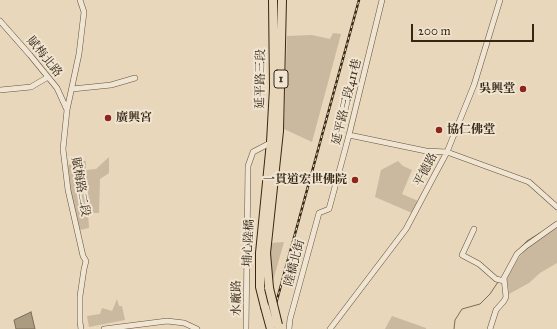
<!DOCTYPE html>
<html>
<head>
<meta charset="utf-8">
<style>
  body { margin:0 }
  #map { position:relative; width:557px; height:329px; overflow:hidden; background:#e8d7ba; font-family:"IM FELL Great Primer",serif }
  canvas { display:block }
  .scale { position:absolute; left:411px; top:24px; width:123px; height:18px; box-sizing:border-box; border:2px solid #362613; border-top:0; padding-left:5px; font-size:12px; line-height:14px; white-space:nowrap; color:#362613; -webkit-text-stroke:3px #f0e5d2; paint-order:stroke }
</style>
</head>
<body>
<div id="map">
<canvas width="557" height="329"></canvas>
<div class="scale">200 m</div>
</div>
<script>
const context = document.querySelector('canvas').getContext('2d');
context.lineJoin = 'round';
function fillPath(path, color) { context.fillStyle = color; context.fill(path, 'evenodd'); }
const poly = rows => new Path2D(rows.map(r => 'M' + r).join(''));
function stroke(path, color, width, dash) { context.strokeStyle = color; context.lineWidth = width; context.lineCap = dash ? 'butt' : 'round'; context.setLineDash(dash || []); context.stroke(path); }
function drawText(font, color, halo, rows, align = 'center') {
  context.font = font + ' "IM FELL Great Primer","Noto Serif TC",serif'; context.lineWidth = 4; context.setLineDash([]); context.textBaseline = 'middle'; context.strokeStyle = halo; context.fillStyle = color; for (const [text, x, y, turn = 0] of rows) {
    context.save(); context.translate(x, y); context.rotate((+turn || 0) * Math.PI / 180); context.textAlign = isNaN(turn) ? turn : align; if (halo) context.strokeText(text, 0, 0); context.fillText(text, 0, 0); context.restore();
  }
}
fillPath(poly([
  [333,33,341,34,312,142,284,129,287,36,312,35,330,39],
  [109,157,109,173,100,179,99,213,88,213,89,228,80,230,69,186,67,166,75,161,86,161,86,170,96,169],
  [398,161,403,166,412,170,402,194,418,201,412,213,375,197,381,170],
  [557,228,557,263,540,273,529,283,509,294,507,279,518,259,528,247],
  [284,242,273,281,271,268,270,243],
  [117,299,119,306,122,306,125,320,89,327,87,316,100,314,102,308,112,311],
  [392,316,426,328,426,329,385,329]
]), '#cab99e');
const water = poly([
  [31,312,35,329,16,329,14,320,31,312]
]);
fillPath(water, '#ab9b81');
stroke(water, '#7c6c55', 1);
stroke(poly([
  [519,249,527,241,540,233],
  [454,329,455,320,462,309,480,304,490,294,498,282]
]), '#7c6c55', 1);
const minor = poly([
  [80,0,84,12,79,54,67,110,63,149,68,190,83,256,86,261,84,269,80,296,80,322,81,329],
  [0,21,30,55,57,88,67,110],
  [72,89,111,85,135,78],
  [0,90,31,87,48,77],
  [349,135,426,151,447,152,529,182,557,207],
  [474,229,462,255,479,264,496,279,504,281],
  [104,329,167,321,184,323,197,329],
  [246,329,248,166,253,152,272,142],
  [289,329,290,319,319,213,329,209,349,135,382,0],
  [330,329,406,229,433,178,447,152,474,85,500,0],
  [490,329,496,310,504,301,506,297,504,278,517,254,526,246,557,224]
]);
const primary = poly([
  [269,288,266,253,279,131,282,0],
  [265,307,260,287,260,253,271,142,274,88,273,0]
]);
stroke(minor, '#62523d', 6);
stroke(primary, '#362613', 10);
stroke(minor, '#f0e5d2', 5);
stroke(primary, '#e8d7ba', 8);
const rail = poly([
  [269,329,359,0]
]);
stroke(rail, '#362613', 2.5);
stroke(rail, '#f0e5d2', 1, [3]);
const primaryBridge = poly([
  [269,288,278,325],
  [265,307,271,329]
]);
stroke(primaryBridge, '#362613', 10, []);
stroke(primaryBridge, '#e8d7ba', 8);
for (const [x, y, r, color] of [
  [523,89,4,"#8f2418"],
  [108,118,4,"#8f2418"],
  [439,130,4,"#8f2418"],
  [355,180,4,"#8f2418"]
]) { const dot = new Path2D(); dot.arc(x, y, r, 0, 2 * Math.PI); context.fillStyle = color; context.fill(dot); stroke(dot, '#f0e5d2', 1.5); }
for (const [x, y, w] of [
  [281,79,14]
]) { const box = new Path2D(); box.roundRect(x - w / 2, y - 9, w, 18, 3); context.fillStyle = '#f0e5d2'; context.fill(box); stroke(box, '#362613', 1); }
drawText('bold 11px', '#362613', null, [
  ["1",281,79]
]);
drawText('12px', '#362613', '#f0e5d2', [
  ["賦梅北路",44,57,51],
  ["延平路三段",261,79,-89],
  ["延平路三段411巷",347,102,-76],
  ["平德路",426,170,-62],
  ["賦梅路二段",80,187,80],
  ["埔心陸橋",249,243,-87],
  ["陸橋北街",295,263,-75],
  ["水廠路",237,298,-90]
]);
drawText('bold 12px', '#362613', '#f0e5d2', [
  ["吳興堂",515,89],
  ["廣興宮",116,118,"left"],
  ["協仁佛堂",447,130,"left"],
  ["一貫道宏世佛院",347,180]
], 'right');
</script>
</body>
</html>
